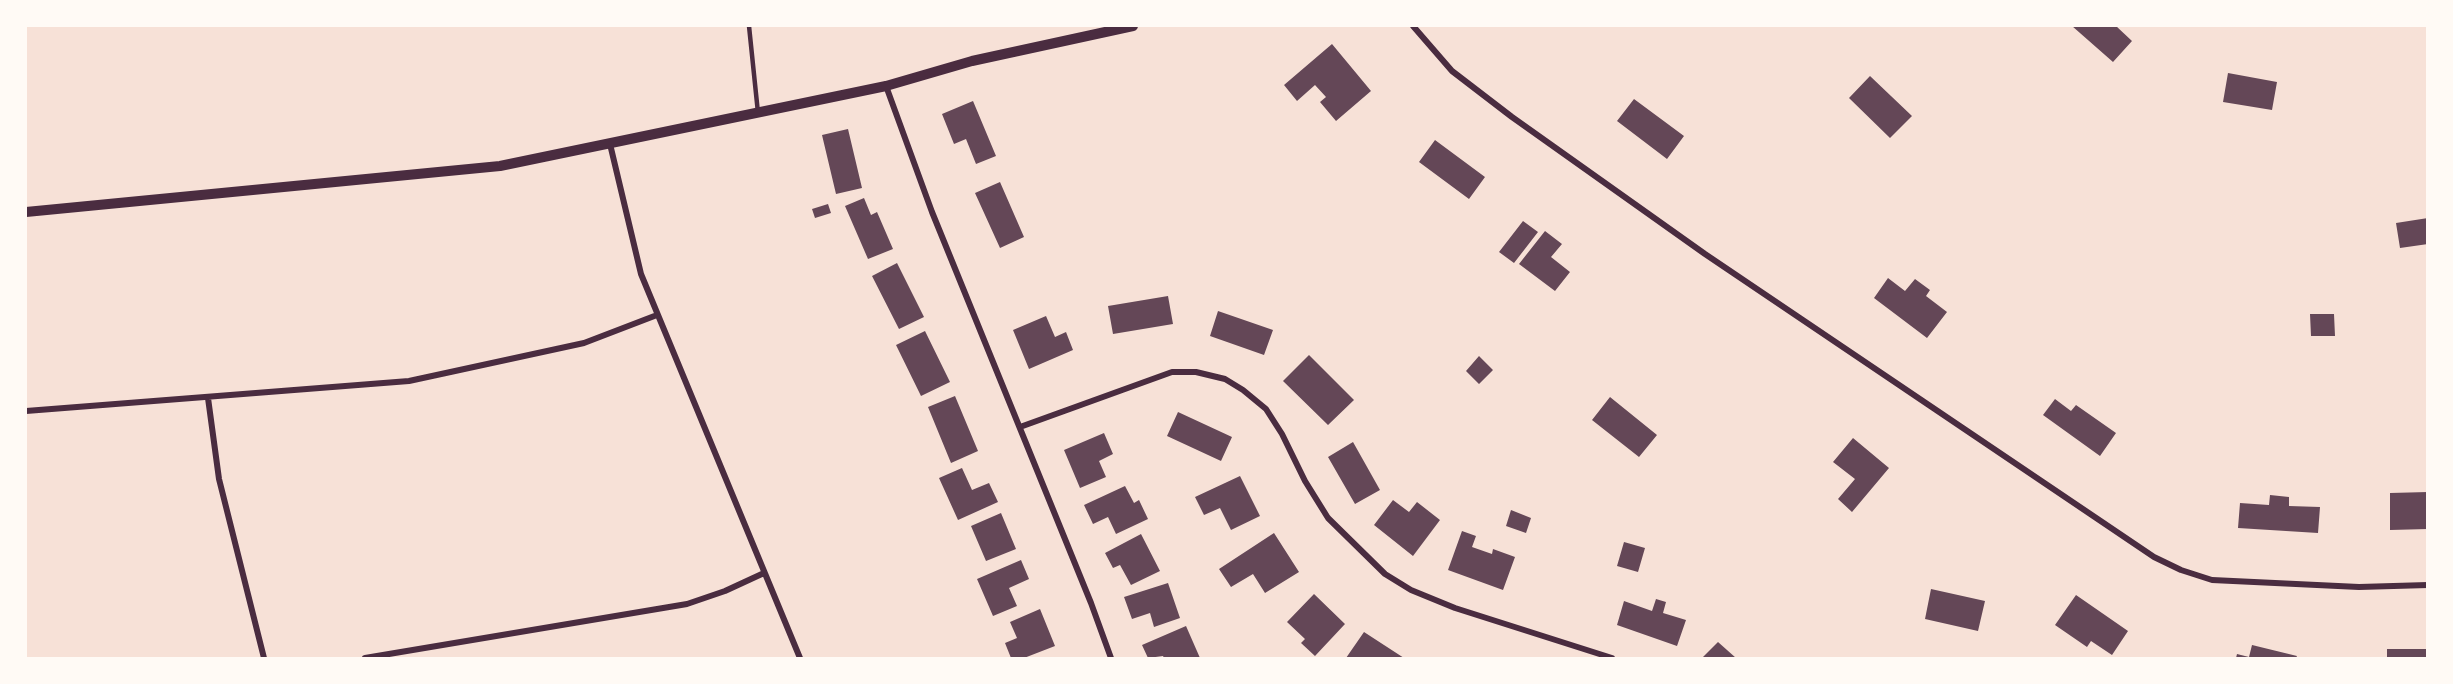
<!DOCTYPE html>
<html>
<head>
<meta charset="utf-8">
<style>
  body { margin:0 }
  #map { position:relative; width:2453px; height:684px; overflow:hidden; background:#f7e1d7; font-family:Barlow,sans-serif }
  canvas { display:block }
  .frame { position:absolute; inset:0; border:27px solid #fffaf5; pointer-events:none }
</style>
</head>
<body>
<div id="map">
<canvas width="2453" height="684"></canvas>
<div class="frame"></div>
</div>
<script>
const context = document.querySelector('canvas').getContext('2d');
context.lineJoin = 'round';
function fillPath(path, color) { context.fillStyle = color; context.fill(path, 'evenodd'); }
const poly = rows => new Path2D(rows.map(r => 'M' + r).join(''));
function stroke(path, color, width, dash) { context.strokeStyle = color; context.lineWidth = width; context.lineCap = dash ? 'butt' : 'round'; context.setLineDash(dash || []); context.stroke(path); }
fillPath(poly([
  [2072,26,2116,26,2132,41,2113,62],
  [1332,44,1371,91,1336,121,1320,102,1326,97,1315,85,1297,101,1284,85],
  [2228,73,2277,82,2272,110,2223,102],
  [1870,76,1912,116,1890,138,1849,98],
  [1634,99,1684,136,1667,159,1617,121],
  [973,101,996,156,976,164,966,139,954,144,942,114],
  [848,129,862,188,836,194,822,135],
  [1435,140,1485,177,1469,199,1419,162],
  [1000,182,1024,237,1000,248,975,193],
  [864,198,871,215,877,212,893,249,868,259,845,206],
  [828,204,831,213,815,218,812,209],
  [2428,218,2428,244,2400,248,2396,223],
  [1523,221,1538,232,1514,263,1499,252],
  [1545,231,1562,244,1551,257,1570,272,1555,291,1519,264],
  [897,263,924,317,899,329,872,276],
  [1888,278,1905,291,1915,279,1930,290,1926,296,1947,312,1927,338,1874,298],
  [1168,296,1173,324,1113,334,1108,306],
  [1218,311,1273,330,1264,355,1210,336],
  [2310,314,2334,314,2335,336,2311,336],
  [1046,316,1055,337,1066,332,1073,350,1029,369,1013,330],
  [925,331,950,382,921,396,896,345],
  [1309,355,1354,400,1328,425,1283,381],
  [1479,356,1493,370,1479,384,1466,371],
  [955,396,978,451,951,463,928,407],
  [1610,397,1657,435,1639,457,1592,420],
  [2055,399,2071,411,2076,405,2116,433,2100,456,2043,415],
  [1178,412,1232,437,1221,461,1167,436],
  [1104,433,1113,454,1099,461,1106,477,1080,488,1064,450],
  [1853,438,1889,468,1852,512,1838,499,1855,479,1833,462],
  [1353,442,1380,490,1355,504,1328,457],
  [962,468,972,490,989,483,998,502,958,520,939,478],
  [1240,476,1260,516,1231,530,1220,508,1204,515,1195,497],
  [1125,486,1134,503,1139,500,1148,519,1116,534,1108,517,1093,524,1084,505],
  [2428,492,2428,529,2390,530,2390,493],
  [2270,495,2289,497,2289,506,2320,507,2318,533,2238,528,2240,503,2269,505],
  [1393,500,1409,512,1417,502,1440,520,1413,556,1374,525],
  [1511,510,1531,518,1526,533,1506,526],
  [1001,513,1016,549,986,561,971,526],
  [1462,531,1476,536,1472,547,1492,554,1493,549,1515,557,1503,590,1448,570],
  [1274,533,1299,572,1265,593,1253,574,1231,587,1219,569],
  [1141,534,1160,571,1131,585,1120,565,1113,568,1105,553],
  [1624,542,1645,548,1638,572,1617,566],
  [1021,560,1029,579,1009,588,1017,606,993,616,977,579],
  [1168,583,1180,618,1154,627,1150,613,1132,619,1124,597],
  [1931,589,1985,601,1978,631,1925,619],
  [1314,594,1345,624,1315,656,1301,643,1305,639,1287,622],
  [2076,595,2128,631,2112,655,2091,641,2087,647,2055,625],
  [1656,599,1666,602,1663,613,1686,620,1677,646,1617,625,1624,601,1652,611],
  [1040,609,1055,646,1024,658,1011,658,1005,643,1017,638,1010,622],
  [1186,626,1200,658,1164,658,1163,656,1148,658,1142,645],
  [1364,632,1404,658,1346,658],
  [1718,642,1736,658,1702,658],
  [2252,645,2297,656,2296,658,2236,658,2237,654,2249,657],
  [2387,649,2428,649,2428,658,2387,658]
]), '#644757');
stroke(poly([
  [749,26,758,113]
]), '#4a2c40', 4.5);
stroke(poly([
  [1413,26,1452,71,1512,117,1705,254,2154,557,2181,570,2212,580,2359,587,2428,585],
  [886,86,932,212,1091,603,1111,658],
  [610,144,641,274,800,658],
  [208,398,219,479,264,658],
  [26,411,409,381,584,343,657,315],
  [1020,427,1172,372,1196,372,1225,379,1243,390,1266,409,1282,434,1305,481,1328,518,1385,574,1411,590,1455,608,1612,658],
  [365,658,687,604,725,591,764,573]
]), '#4a2c40', 6);
stroke(poly([
  [26,212,500,166,886,86,972,61,1133,26]
]), '#4a2c40', 10);
</script>
</body>
</html>
